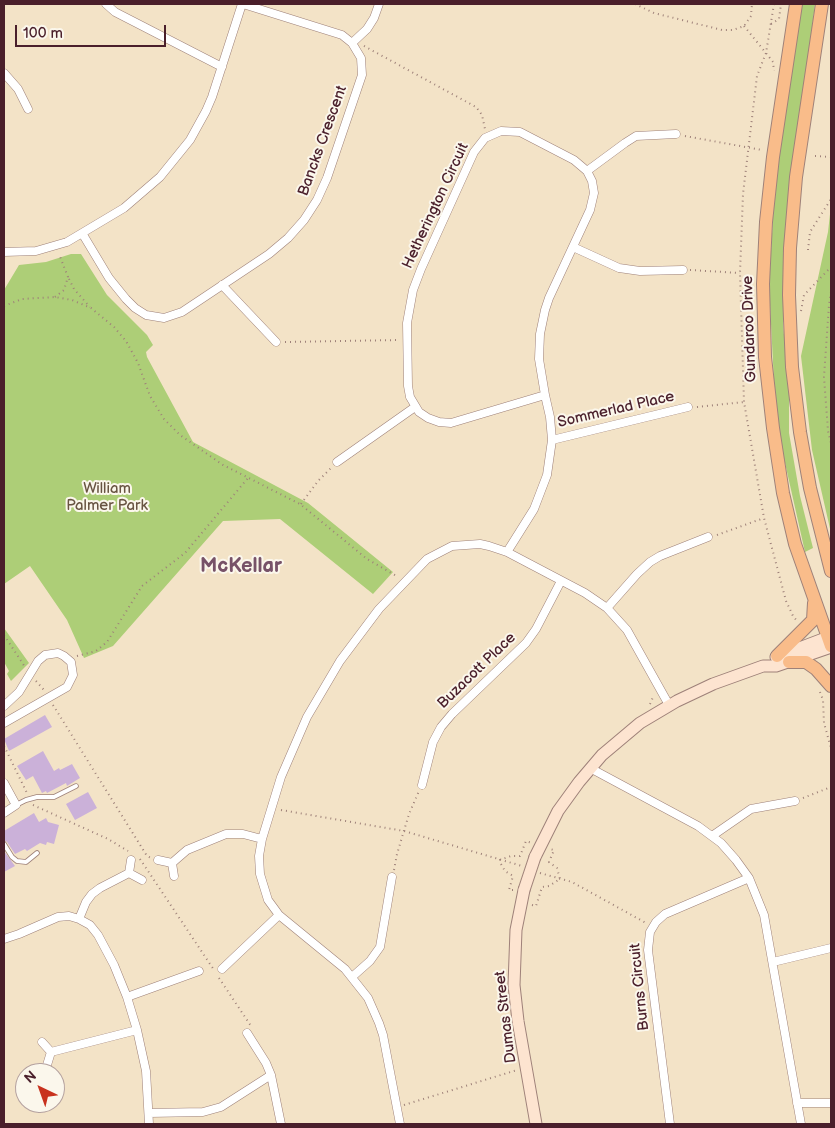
<!DOCTYPE html>
<html>
<head>
<meta charset="utf-8">
<style>
  body { margin:0 }
  #map { position:relative; width:835px; height:1128px; overflow:hidden; background:#f3e3c7; font-family:"Balsamiq Sans",sans-serif }
  canvas { display:block }
  .frame { position:absolute; inset:0; border:5px solid #4a1f2b; pointer-events:none }
  .north { position:absolute; left:15px; top:1063px; width:50px; height:50px; box-sizing:border-box; background:#fbf7ec; border:1px solid #b4a19f; border-radius:50%; rotate:318deg; font-size:14px; font-weight:700; line-height:20px; text-align:center; color:#4a1f2b }
  .north::after { content:''; display:block; margin:auto; width:18px; height:22px; background:#c8321e; clip-path:polygon(50% 0,100% 100%,50% 72%,0 100%) }
  .scale { position:absolute; left:15px; top:25px; width:151px; height:22px; box-sizing:border-box; border:2px solid #4a1f2b; border-top:0; padding-left:6px; font-size:15px; line-height:18px; white-space:nowrap; color:#4a1f2b; -webkit-text-stroke:4px #fbf7ec; paint-order:stroke }
</style>
</head>
<body>
<div id="map">
<canvas width="835" height="1128"></canvas>
<div class="frame"></div>
<div class="north">N</div>
<div class="scale">100 m</div>
</div>
<script>
const context = document.querySelector('canvas').getContext('2d');
context.lineJoin = 'round';
function fillPath(path, color) { context.fillStyle = color; context.fill(path, 'evenodd'); }
const poly = rows => new Path2D(rows.map(r => 'M' + r).join(''));
function stroke(path, color, width, dash) { context.strokeStyle = color; context.lineWidth = width; context.lineCap = dash ? 'butt' : 'round'; context.setLineDash(dash || []); context.stroke(path); }
function drawText(font, color, halo, rows, align = 'center') {
  context.font = font + ' "Balsamiq Sans",sans-serif'; context.lineWidth = 4; context.setLineDash([]); context.textBaseline = 'middle'; context.strokeStyle = halo; context.fillStyle = color; for (const [text, x, y, turn = 0] of rows) {
    context.save(); context.translate(x, y); context.rotate((+turn || 0) * Math.PI / 180); context.textAlign = isNaN(turn) ? turn : align; if (halo) context.strokeText(text, 0, 0); context.fillText(text, 0, 0); context.restore();
  }
}
fillPath(poly([
  [802,4,815,4,786,238,783,324,789,389,789,433,800,496,813,548,805,552,783,454,775,401,769,285,775,184],
  [831,205,831,533,812,450,801,356,828,232],
  [71,254,81,254,107,295,147,335,153,345,146,352,147,357,193,442,308,503,393,572,373,594,280,519,223,521,113,646,84,658,67,620,30,566,4,584,4,290,19,265,46,262],
  [4,628,29,663,11,681,7,674,9,671,4,662]
]), '#adce77');
fillPath(poly([
  [45,715,52,727,9,751,4,739],
  [43,751,54,771,59,768,60,770,72,764,80,778,67,786,66,783,47,793,46,791,42,793,33,776,26,780,17,766],
  [88,792,97,808,75,820,66,804],
  [34,813,39,822,46,818,48,822,59,825,54,844,47,842,46,845,40,843,27,851,25,849,15,854,7,842,4,840,4,831],
  [4,851,15,866,4,872]
]), '#cbb1d9');
const lane = poly([
  [16,805,26,800,37,797,54,797,76,786],
  [4,844,12,857,17,861,26,862,37,853]
]);
const street = poly([
  [106,4,115,12,222,67],
  [352,43,367,29,374,18,379,4],
  [4,73,18,89,28,109],
  [587,171,625,143,636,136,676,134],
  [82,233,109,278,126,299,135,308,146,315,164,318,182,312,269,254,288,238,304,220,317,200,327,178,362,75,361,58,352,43,342,35,243,4],
  [573,247,619,268,640,271,683,270],
  [4,252,36,251,67,242,124,208,160,177,190,140,206,111,212,97,242,4],
  [222,285,276,342],
  [552,440,688,407],
  [337,462,415,407],
  [507,552,534,509,547,475,552,440,550,417,545,395,451,423,439,422,428,418,419,412,410,397,408,386,407,323,413,290,421,269,474,152,485,138,501,131,520,132,574,160,587,171,592,181,594,193,590,210,549,298,545,310,540,334,539,359,545,395],
  [607,608,637,574,650,562,660,556,708,537],
  [4,706,19,692,38,661,45,655,58,653,64,656,71,662,73,675,67,687,4,723],
  [590,768,698,826,721,843,736,860,749,878,764,915,801,1124],
  [4,783,16,805,4,813],
  [422,785,433,742,441,727,452,714,526,643,536,629,561,581],
  [712,836,751,809,795,801],
  [158,860,172,863,187,850,226,834,243,834,262,839],
  [172,863,174,876],
  [129,873,131,860],
  [79,919,86,902,92,894,100,888,129,873,142,880],
  [4,939,19,934,58,917,69,916,79,919,90,925,98,935,114,965,127,997,137,1030,146,1071,149,1124],
  [773,962,831,948],
  [222,969,279,915],
  [352,977,370,961,380,947,392,877],
  [127,997,199,971],
  [247,1033,266,1063,271,1075],
  [42,1042,51,1052],
  [47,1065,51,1052,137,1030],
  [797,1103,831,1103],
  [149,1113,203,1112,221,1107,271,1075,281,1124],
  [400,1124,383,1035,379,1023,368,998,345,969,279,915,268,900,260,874,259,856,262,839,281,777,307,717,340,661,379,609,427,559,452,546,480,544,489,546,507,552,585,593,607,608,627,630,669,705],
  [670,1124,648,950,650,932,656,922,665,914,749,878]
]);
const secondary = poly([
  [776,657,831,636],
  [535,857,558,811,579,782,602,755,640,723,677,701,713,684,763,666,776,666,831,647],
  [524,890,516,930,514,985,518,1021,536,1124]
]);
const primary = poly([
  [796,4,773,157,766,222,763,284,765,357,773,428,783,493,795,544,831,646],
  [822,4,796,177,790,248,789,295,792,367,800,432,810,488,831,571],
  [777,656,813,620,814,603],
  [789,662,806,662,816,669,831,686]
]);
stroke(lane, '#9e8179', 5.5);
stroke(street, '#9e8179', 9);
stroke(secondary, '#9e8179', 13);
stroke(primary, '#9e8179', 14);
stroke(poly([
  [635,4,654,13,722,30,733,30,744,26,751,16,752,4],
  [774,4,766,53,773,62,774,71],
  [771,24,779,19,781,4],
  [744,26,766,53,757,76,743,194,740,273,744,402,764,518,786,601,793,616,797,621],
  [364,46,476,107,482,115,485,129],
  [685,136,762,150],
  [815,156,831,157],
  [808,250,810,232,831,199],
  [690,270,740,273],
  [69,279,74,289,90,307],
  [831,292,829,305,824,377,828,431,831,443],
  [55,297,64,290,68,277,59,254],
  [4,306,22,299,55,297,72,300,91,308,114,327,126,341,138,363,150,396,164,419,180,435,223,465,300,504,367,559,398,577],
  [801,311,804,295,831,267],
  [285,342,400,340],
  [697,407,744,402],
  [301,504,318,481,331,468],
  [717,535,764,518],
  [4,635,25,667],
  [77,656,96,651,107,642,142,586,185,553,248,478],
  [36,681,44,690],
  [820,692,823,700,824,723,831,748],
  [650,704,654,695],
  [53,705,147,856,151,858],
  [4,746,27,793],
  [803,798,831,787],
  [33,805,108,839,128,851],
  [281,810,404,831,522,866],
  [140,859,214,970],
  [394,870,397,854,409,814,419,791],
  [540,873,572,882,646,923],
  [513,890,509,890,513,876,505,871,501,864,500,860,511,856,520,856,526,841,532,843],
  [532,905,536,906,542,887,549,886,560,879,557,868,549,862,554,850,550,849],
  [219,978,251,1026],
  [404,1105,517,1070]
]), '#9e8179', 2, [1, 4]);
stroke(lane, '#fff', 4);
stroke(street, '#fff', 8);
stroke(secondary, '#fde4d0', 11);
stroke(primary, '#f9bc8a', 12);
const secondaryBridge = poly([
  [524,890,535,857]
]);
stroke(secondaryBridge, '#9e8179', 13, []);
stroke(secondaryBridge, '#fde4d0', 11);
drawText('15px', '#4a1f2b', '#fbf7ec', [
  ["Bancks Crescent",323,141,-70],
  ["Hetherington Circuit",436,206,-65],
  ["Gundaroo Drive",750,329,-92],
  ["Sommerlad Place",616,410,-13],
  ["Buzacott Place",477,671,-44],
  ["Burns Circuit",640,987,-96],
  ["Dumas Street",506,1017,-97]
]);
drawText('15px', '#685442', '#fbf7ec', [
  ["William",107,489],
  ["Palmer Park",107,506]
]);
drawText('bold 20px', '#775268', '#fbf7ec', [
  ["McKellar",241,567]
]);
</script>
</body>
</html>
